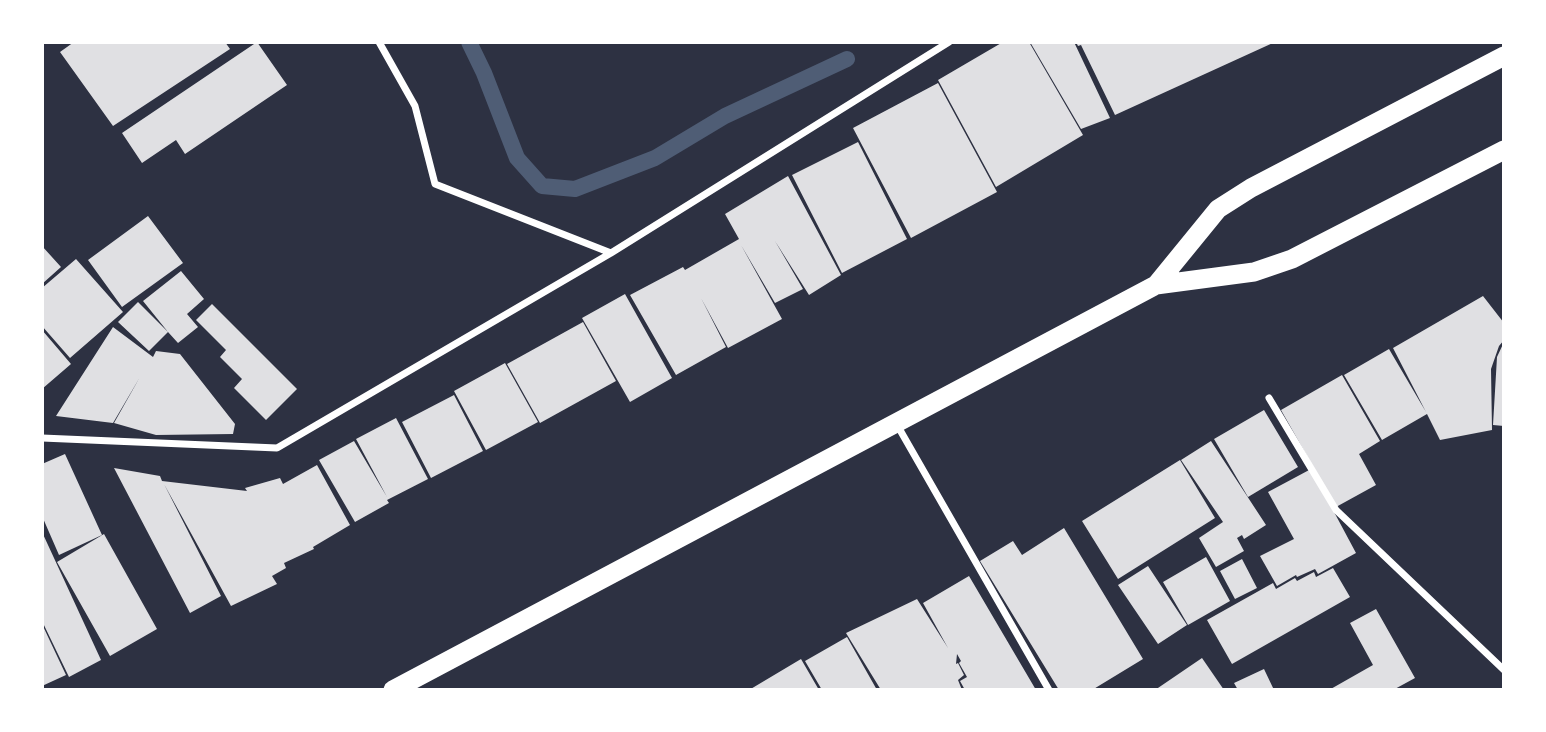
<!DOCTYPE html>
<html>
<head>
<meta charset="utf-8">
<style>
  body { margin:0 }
  #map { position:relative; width:1546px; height:732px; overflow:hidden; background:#2d3142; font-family:Helvetica,sans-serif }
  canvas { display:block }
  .frame { position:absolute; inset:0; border:44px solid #fff; pointer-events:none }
</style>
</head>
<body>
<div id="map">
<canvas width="1546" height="732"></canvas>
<div class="frame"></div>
</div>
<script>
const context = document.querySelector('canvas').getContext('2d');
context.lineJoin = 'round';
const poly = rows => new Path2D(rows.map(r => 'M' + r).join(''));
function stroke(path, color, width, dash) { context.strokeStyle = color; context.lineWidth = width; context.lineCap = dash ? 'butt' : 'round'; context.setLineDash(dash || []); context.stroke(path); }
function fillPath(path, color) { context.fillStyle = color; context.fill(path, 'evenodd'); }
stroke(poly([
  [469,42,484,73,517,158,542,186,575,189,655,158,725,116,847,59]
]), '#4f5d75', 16);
fillPath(poly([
  [74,42,225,42,230,49,113,126,60,52],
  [257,42,287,85,185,154,176,140,142,163,122,133],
  [1003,42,1029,42,1083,135,996,187,938,80],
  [1030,42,1074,42,1110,118,1081,129],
  [1076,42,1275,42,1115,115,1081,45,1078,46],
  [938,83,997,192,911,238,853,128],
  [858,142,907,239,842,273,792,175],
  [788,176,841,275,809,295,775,241,803,289,775,303,741,245,782,319,728,348,701,298,726,347,676,375,630,295,683,267,685,270,739,239,725,214],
  [148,216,183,263,122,307,88,260],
  [42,246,61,267,42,284],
  [76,259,123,312,70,358,42,326,42,288],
  [181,271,204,299,187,314,198,327,178,343,168,332,149,351,118,322,138,302,168,332,143,301],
  [625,294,672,378,630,402,582,318],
  [1483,296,1504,323,1504,340,1499,346,1491,369,1492,430,1440,440,1427,414,1382,440,1344,375,1389,349,1426,412,1393,348],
  [212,304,297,389,266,420,234,388,242,379,220,357,226,350,196,320],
  [583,322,616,381,540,423,507,364],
  [113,327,153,357,156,351,180,354,235,424,233,434,156,435,114,423,140,377,113,423,56,416],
  [42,330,71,364,42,389],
  [1504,342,1504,426,1493,425,1497,357],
  [505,363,538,422,486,450,454,391],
  [1342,375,1380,441,1359,454,1376,485,1336,507,1281,410],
  [454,395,483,451,431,478,402,422],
  [1264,410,1298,467,1248,497,1214,439],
  [396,418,428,479,387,500,389,503,355,522,319,460,354,441,387,497,356,439],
  [1211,441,1266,525,1244,539,1242,535,1237,538,1244,551,1216,567,1199,538,1223,522,1181,460],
  [65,454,102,535,59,555,42,516,42,464],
  [1180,460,1215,518,1118,579,1082,521],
  [317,465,350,525,313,547,314,549,284,563,286,568,272,576,277,584,231,606,164,484,221,596,190,613,114,468,160,476,162,481,247,491,245,488,280,478,283,484],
  [1311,469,1356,553,1318,574,1315,569,1297,577,1296,575,1277,586,1260,556,1294,539,1268,492],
  [1064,528,1143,659,1092,690,1059,690,980,561,1013,541,1022,555],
  [42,532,101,660,69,677,42,621],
  [104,534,157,629,110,656,57,562],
  [1206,557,1230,601,1188,625,1163,582],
  [1242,559,1257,588,1235,599,1220,571],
  [1148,566,1187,625,1158,644,1118,585],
  [1333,568,1350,597,1232,664,1207,620,1273,583,1276,589,1295,578,1297,581,1314,572,1316,577],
  [969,576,1036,690,965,690,960,681,967,677,959,663,961,661,957,654,956,664,958,663,964,675,958,680,962,690,881,690,846,633,917,599,948,648,923,603],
  [1376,609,1415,678,1393,690,1329,690,1373,665,1350,623],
  [42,624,66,675,42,686],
  [847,637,877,690,822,690,805,661],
  [1202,658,1224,690,1155,690],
  [801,659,819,690,749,690],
  [1264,669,1274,690,1238,690,1234,683]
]), '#e0e0e3');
stroke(poly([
  [379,42,415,106,435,184,611,253],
  [1269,398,1336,510,1504,670],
  [896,423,1049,690],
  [42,438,277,448,611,253,949,42]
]), '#fff', 7);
stroke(poly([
  [1156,285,1218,209,1251,188,1504,56],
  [393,690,1156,285,1254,272,1292,259,1504,150]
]), '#fff', 19);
</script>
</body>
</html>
